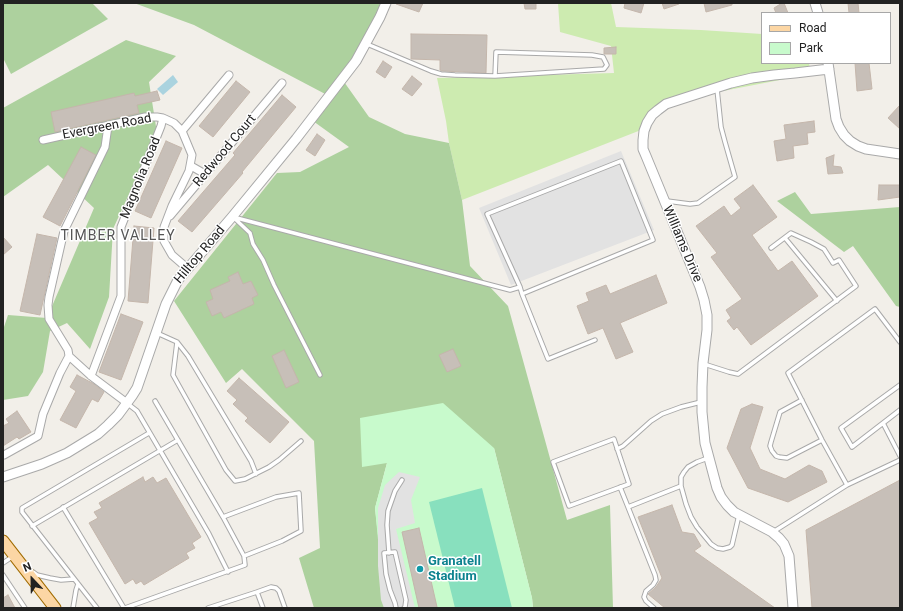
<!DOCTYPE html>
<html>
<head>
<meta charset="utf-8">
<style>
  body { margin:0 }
  #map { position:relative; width:903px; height:611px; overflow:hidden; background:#f2efe9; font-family:Roboto,sans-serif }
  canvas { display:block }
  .frame { position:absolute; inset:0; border:4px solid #222; pointer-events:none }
  .legend { position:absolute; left:761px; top:12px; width:130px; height:52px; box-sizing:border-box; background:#fff; border:1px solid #a7a7a7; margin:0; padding:5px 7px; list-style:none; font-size:12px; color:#222 }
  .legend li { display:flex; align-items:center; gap:8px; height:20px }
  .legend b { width:20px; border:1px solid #a7a7a7 }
  .north { position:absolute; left:12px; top:559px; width:40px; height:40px; -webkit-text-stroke:3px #fff; paint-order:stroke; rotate:338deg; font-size:11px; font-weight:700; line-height:16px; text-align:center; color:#222 }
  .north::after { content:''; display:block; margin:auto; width:14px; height:18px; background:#222; clip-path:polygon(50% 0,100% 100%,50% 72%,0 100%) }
</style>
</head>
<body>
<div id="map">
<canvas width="903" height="611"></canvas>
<div class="frame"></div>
<ul class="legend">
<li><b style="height:5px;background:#fcd6a4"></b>Road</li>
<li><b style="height:11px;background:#c8facc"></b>Park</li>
</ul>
<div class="north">N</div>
</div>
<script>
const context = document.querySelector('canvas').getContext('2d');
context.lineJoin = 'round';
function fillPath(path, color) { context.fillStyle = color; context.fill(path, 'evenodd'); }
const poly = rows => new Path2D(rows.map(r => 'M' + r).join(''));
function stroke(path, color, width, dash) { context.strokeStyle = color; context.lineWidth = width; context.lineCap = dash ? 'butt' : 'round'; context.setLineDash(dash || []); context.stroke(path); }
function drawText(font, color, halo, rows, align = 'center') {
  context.font = font + ' Roboto,sans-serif'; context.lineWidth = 3; context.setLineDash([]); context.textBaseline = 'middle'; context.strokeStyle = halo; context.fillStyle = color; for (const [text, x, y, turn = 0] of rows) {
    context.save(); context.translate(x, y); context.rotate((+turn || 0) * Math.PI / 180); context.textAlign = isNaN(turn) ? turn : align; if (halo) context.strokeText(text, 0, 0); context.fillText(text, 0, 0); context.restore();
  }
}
fillPath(poly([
  [558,3,611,3,616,27,701,30,762,34,762,63,809,63,811,74,671,101,641,130,462,200,449,143,446,121,437,78,614,73,611,46,560,32]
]), '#cdebb0');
fillPath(poly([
  [3,3,92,3,108,19,11,74,3,58],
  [134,3,382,3,342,79,369,117,405,134,449,143,462,200,470,266,508,306,567,520,610,505,613,608,533,608,532,598,494,448,387,463,375,508,386,608,314,608,299,558,320,548,314,441,242,369,226,383,174,301,277,173,300,172,349,147,313,121,329,96,194,25],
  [126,40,176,56,149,82,157,133,113,229,109,297,90,349,67,323,50,331,43,372,28,396,3,400,3,330,8,315,47,318,94,208,48,165,3,197,3,108],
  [795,192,811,214,900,207,900,307,896,306,853,246,844,252,777,201]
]), '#add19e');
fillPath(poly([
  [443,403,494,448,532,598,533,608,386,608,384,603,375,508,387,463,362,467,360,418]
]), '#c8facc');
fillPath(poly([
  [482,488,512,608,455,608,429,502]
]), '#88e0be');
fillPath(poly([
  [621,151,654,230,511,285,479,208],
  [399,472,420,477,411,500,415,523,396,529,415,608,384,608,381,600,378,566,378,508,385,485]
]), '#e2e2e2');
fillPath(poly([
  [173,75,178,82,163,95,157,89]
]), '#aad3df');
const building = poly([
  [396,3,423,3,419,12,396,4,396,3],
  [524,3,536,3,536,9,525,9,524,3],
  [625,3,644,3,641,13,624,8,625,3],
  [662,3,679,3,679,4,664,9,662,3],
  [704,3,732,3,732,5,706,12,704,3],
  [782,3,784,3,788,13,776,13,774,8,782,3],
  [848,3,858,3,859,13,849,13,848,3],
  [411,34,487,35,486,73,442,71,440,70,440,60,411,59,411,34],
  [616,47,616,54,604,54,604,48,616,47],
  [383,61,392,67,385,78,376,72,383,61],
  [855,63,869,63,872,89,857,91,855,63],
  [412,76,422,84,412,96,402,89,412,76],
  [236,81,250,92,213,137,199,126,236,81],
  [157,91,160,100,137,105,139,113,55,132,51,112,134,93,135,96,157,91],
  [282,95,296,107,242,172,243,173,192,232,178,221,235,155,233,153,282,95],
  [900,105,900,129,888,118,900,105],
  [814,121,815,132,807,133,808,144,793,146,794,158,777,161,774,141,786,139,784,125,814,121],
  [317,134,325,140,315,156,306,150,317,134],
  [166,141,182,148,151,218,135,211,166,141],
  [81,147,96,155,60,226,43,217,81,147],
  [834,155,833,166,841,167,843,173,828,174,826,158,834,155],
  [753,185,777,217,752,235,778,271,792,261,818,296,751,345,737,327,734,330,727,321,731,318,726,310,742,299,711,257,717,253,696,226,724,206,731,216,741,208,734,199,753,185],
  [879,185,900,185,900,197,878,200,879,185],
  [134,226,154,228,148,303,128,301,134,226],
  [37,234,57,238,40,315,20,311,37,234],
  [3,237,12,247,3,255,3,237],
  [238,272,243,284,251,281,258,295,252,298,254,304,224,318,221,312,212,316,206,302,213,299,210,290,230,281,228,277,238,272],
  [656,275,667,303,620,323,633,352,616,359,603,328,588,334,577,306,589,301,586,293,606,285,610,294,656,275],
  [121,314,143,322,121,380,99,372,121,314],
  [453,349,461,366,447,372,439,355,453,349],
  [284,350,299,382,286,388,272,356,284,350],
  [77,375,94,384,104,392,98,402,92,399,76,428,60,420,76,391,70,387,77,375],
  [239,378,289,422,270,443,245,421,248,418,233,404,237,400,227,391,239,378],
  [752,404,763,407,750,448,760,469,785,479,809,465,822,471,827,482,788,502,748,488,727,448,741,409,752,404],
  [17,411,31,432,19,439,17,437,3,446,3,426,9,423,6,419,17,411],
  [143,477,145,482,153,477,157,483,166,478,201,537,192,543,195,548,186,553,189,558,144,585,141,581,136,584,133,579,125,584,89,523,98,518,94,512,102,508,99,503,143,477],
  [900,480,900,608,812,608,806,530,900,480],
  [672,505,682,532,694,534,701,546,694,551,775,608,665,608,648,594,656,587,662,578,638,517,672,505],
  [419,528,437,607,433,608,419,608,402,532,419,528],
  [8,595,15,608,3,608,3,598,8,595]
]);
fillPath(building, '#c7bfb8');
stroke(building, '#c4b6ab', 1);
const service = poly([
  [367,44,431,71,441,74,455,75,495,76,604,69,607,65,603,57,592,55,496,52,495,76],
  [667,201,690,204,698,203,735,177,725,142,721,127,717,89],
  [233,217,510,290,520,287,487,214,621,161,653,240,522,294,520,287],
  [233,217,250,233,253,244,263,260,274,285,320,375],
  [785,238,837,301],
  [522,294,548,359,595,340],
  [157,333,177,342,188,356,251,461,256,474],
  [177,342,173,375,226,470,235,481,245,479,269,467,279,460,301,441],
  [704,364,729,372,738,374,856,286,839,260,833,263,824,249,811,242,791,233,771,248],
  [900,385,841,428,852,447,900,410],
  [802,400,780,412,771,442,770,446,772,451,776,456,779,457,787,458,822,440],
  [128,404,137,411,209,534,228,572],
  [883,423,900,456],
  [614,439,629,484,569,506,553,462,614,439],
  [617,449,623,446,651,421,662,414,681,407,701,402],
  [708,458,697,462,688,467,684,472,681,477,681,486,686,504,691,517,697,527,711,544,717,548,723,549,730,547,732,545,739,515],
  [847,485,822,440,788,373,875,309,900,342],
  [620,487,628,507,681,486],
  [63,507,124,608],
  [628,507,655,575,656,580,653,585,646,591,644,597,646,601,654,608],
  [223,517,276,497,299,493,301,531,282,541,244,556],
  [32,526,178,440],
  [773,532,847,485,900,460],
  [389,553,387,525,388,511,395,491,402,480],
  [3,563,12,557],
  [33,572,37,575,50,578,61,580,74,579],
  [3,575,25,608],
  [257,592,271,587,276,588,279,591,285,608],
  [73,608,76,590,78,584],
  [97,608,22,512,22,508,149,433],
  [125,608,245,565,244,556,223,517,155,401],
  [208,608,257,592,263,608],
  [396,608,395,603,390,590,386,574,384,553,395,552,406,600,405,607,404,608]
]);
const minor = poly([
  [108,126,105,147,64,231,49,297,48,305,49,319,68,350,69,356,91,376,127,403],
  [182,131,229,75],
  [43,140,145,117,157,117,163,118,174,123,182,131,192,155,189,171,172,206,164,227,164,241,172,255,187,268],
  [191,166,205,174],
  [170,216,282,83],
  [91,376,121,296,121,227,161,126,163,118],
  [4,455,38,436,43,414,60,373,69,356]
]);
const tertiary = poly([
  [815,3,818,13],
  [828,63,836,119,839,127,844,135,850,141,858,146,866,149,900,154],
  [3,477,42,464,67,453,98,434,108,425,118,415,132,396,137,388,166,304,178,280,232,217,296,139,356,61,380,17,386,3],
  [793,608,789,556,784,544,779,538,772,532,734,512,727,505,721,497,717,488,705,443,702,412,702,387,703,363,707,330,707,315,704,300,700,287,646,156,643,149,643,140,644,131,647,123,652,115,658,110,666,104,731,83,752,78,774,75,795,73,829,69]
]);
const primary = poly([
  [3,541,55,608]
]);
stroke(service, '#a9a9a9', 5.5);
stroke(minor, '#a9a9a9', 9);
stroke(tertiary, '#a9a9a9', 11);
stroke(primary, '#a06b00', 13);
stroke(service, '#fff', 3.5);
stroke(minor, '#fff', 7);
stroke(tertiary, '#fff', 9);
stroke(primary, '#fcd6a4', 11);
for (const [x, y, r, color] of [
  [420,569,4,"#0f9aa8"]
]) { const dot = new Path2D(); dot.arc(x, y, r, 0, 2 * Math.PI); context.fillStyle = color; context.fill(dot); stroke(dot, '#fff', 1.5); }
drawText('13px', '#222', '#fff', [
  ["Evergreen Road",107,127,-11],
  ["Redwood Court",225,151,-50],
  ["Magnolia Road",141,178,-68],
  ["Williams Drive",682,244,67],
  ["Hilltop Road",200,255,-50]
]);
drawText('bold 13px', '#0d838f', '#fff', [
  ["Granatell",428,562],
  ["Stadium",428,577]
], 'left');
context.letterSpacing = '1px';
drawText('14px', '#555', '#fff', [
  ["TIMBER VALLEY",118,236]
]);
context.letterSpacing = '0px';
</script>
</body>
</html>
